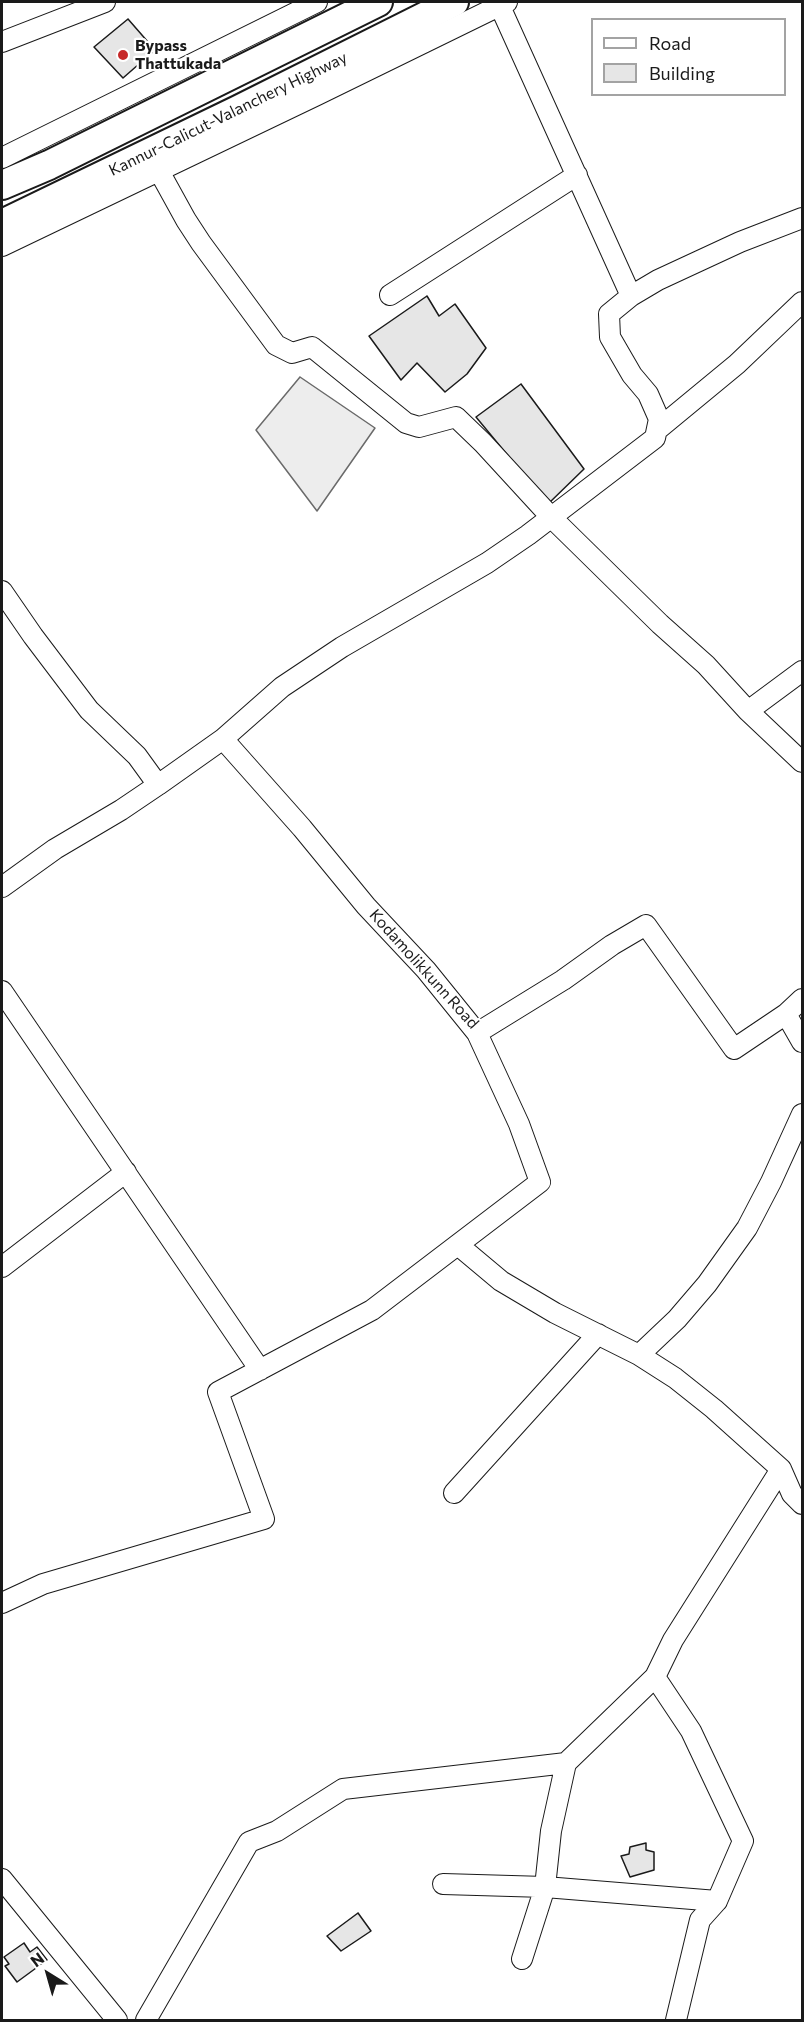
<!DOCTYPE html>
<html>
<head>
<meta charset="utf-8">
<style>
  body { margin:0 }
  #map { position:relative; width:804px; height:2022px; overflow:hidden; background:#fff; font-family:Commissioner,sans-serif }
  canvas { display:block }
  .frame { position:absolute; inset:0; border:3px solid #1a1a1a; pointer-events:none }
  .legend { position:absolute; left:591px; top:18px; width:195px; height:78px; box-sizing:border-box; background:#fff; border:2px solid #a3a3a3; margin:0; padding:8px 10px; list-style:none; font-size:18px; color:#1a1a1a }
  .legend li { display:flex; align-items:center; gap:12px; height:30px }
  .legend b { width:30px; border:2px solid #a3a3a3 }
  .north { position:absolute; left:18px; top:1944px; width:60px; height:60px; -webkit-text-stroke:4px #fff; paint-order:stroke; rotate:323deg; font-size:16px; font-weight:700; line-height:24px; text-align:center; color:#1a1a1a }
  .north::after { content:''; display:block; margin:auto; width:21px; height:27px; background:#1a1a1a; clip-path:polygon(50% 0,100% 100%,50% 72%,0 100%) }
</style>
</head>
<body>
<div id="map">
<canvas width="804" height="2022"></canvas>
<div class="frame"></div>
<ul class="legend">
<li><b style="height:8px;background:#fff"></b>Road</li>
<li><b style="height:16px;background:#e6e6e6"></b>Building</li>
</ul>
<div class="north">N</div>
</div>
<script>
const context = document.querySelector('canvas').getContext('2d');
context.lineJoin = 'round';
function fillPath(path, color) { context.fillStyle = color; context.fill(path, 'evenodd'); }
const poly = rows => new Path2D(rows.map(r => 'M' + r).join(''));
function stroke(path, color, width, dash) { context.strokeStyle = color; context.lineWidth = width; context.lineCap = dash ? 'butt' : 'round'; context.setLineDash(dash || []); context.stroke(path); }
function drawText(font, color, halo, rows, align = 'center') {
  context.font = font + ' Commissioner,sans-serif'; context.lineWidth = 4.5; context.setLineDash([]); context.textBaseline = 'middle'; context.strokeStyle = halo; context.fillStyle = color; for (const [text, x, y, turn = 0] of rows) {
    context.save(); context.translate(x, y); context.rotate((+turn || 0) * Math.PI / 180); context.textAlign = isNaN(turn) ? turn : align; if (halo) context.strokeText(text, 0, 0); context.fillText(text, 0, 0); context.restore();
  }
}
const built = poly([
  [300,377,375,428,317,511,256,430,300,377]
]);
fillPath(built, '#ededed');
stroke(built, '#6a6a6a', 1.5);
const building = poly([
  [128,19,155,50,123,78,94,47,128,19],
  [427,296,439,316,455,304,486,348,467,374,445,392,417,363,401,380,369,336,427,296],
  [521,384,584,469,548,504,476,417,521,384],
  [646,1843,646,1850,654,1852,654,1870,630,1877,621,1856,629,1854,630,1847,646,1843],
  [358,1913,371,1931,341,1951,327,1936,358,1913],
  [24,1943,30,1952,37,1947,47,1960,17,1982,5,1966,9,1964,4,1957,24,1943]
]);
fillPath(building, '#e6e6e6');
stroke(building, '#1a1a1a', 1.5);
const minor = poly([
  [503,13,631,296],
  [2,42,105,2],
  [2,158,317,2],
  [159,171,186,220,201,243,276,345,292,353,312,347,406,423,419,427,456,417,483,443,551,517,660,624,706,665,748,711,802,762],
  [2,246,317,95,507,2],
  [390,295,577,175],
  [657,430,737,364,802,302],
  [2,591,33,636,89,710,137,756,158,785,121,810,55,849,2,887],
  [748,711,802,671],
  [223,739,282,687,342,647,487,563,528,535,655,438,659,419,648,394,632,375,610,337,609,314,631,296,658,280,740,242,802,218],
  [158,785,223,739,302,828,366,906,426,970,477,1033,563,980,612,945,646,925,734,1049,786,1014,802,1042],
  [2,991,260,1370],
  [786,1014,802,999],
  [458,1245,501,1281,555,1313,639,1355],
  [2,1267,126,1172],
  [781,1469,714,1409,675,1378,639,1355,677,1319,707,1284,747,1228,771,1182,802,1114],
  [454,1493,598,1334],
  [2,1603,43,1584,264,1519,218,1392,372,1310,540,1182,519,1124,477,1033],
  [655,1677,691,1731,743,1841,717,1901,700,1920,676,2020],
  [2,1879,117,2020],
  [443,1884,545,1887,717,1901],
  [522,1959,545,1887,551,1831,566,1763,655,1677,673,1640,781,1469,792,1494,802,1504],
  [146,2020,249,1842,277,1831,343,1789,566,1763]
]);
const highway = poly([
  [2,185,49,165,378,2],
  [2,224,238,110,454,2]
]);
stroke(minor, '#1a1a1a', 22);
stroke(highway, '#1a1a1a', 32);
stroke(minor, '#fff', 20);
stroke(highway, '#fff', 28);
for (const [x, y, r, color] of [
  [123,55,6,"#c62828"]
]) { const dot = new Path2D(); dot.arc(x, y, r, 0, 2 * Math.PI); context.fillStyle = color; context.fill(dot); stroke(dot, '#fff', 2); }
drawText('bold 16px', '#1a1a1a', '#fff', [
  ["Bypass",135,46],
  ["Thattukada",135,64]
], 'left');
drawText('16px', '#1a1a1a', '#fff', [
  ["Kannur-Calicut-Valanchery Highway",228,114,-26],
  ["Kodamolikkunn Road",424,969,48]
]);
</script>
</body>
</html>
